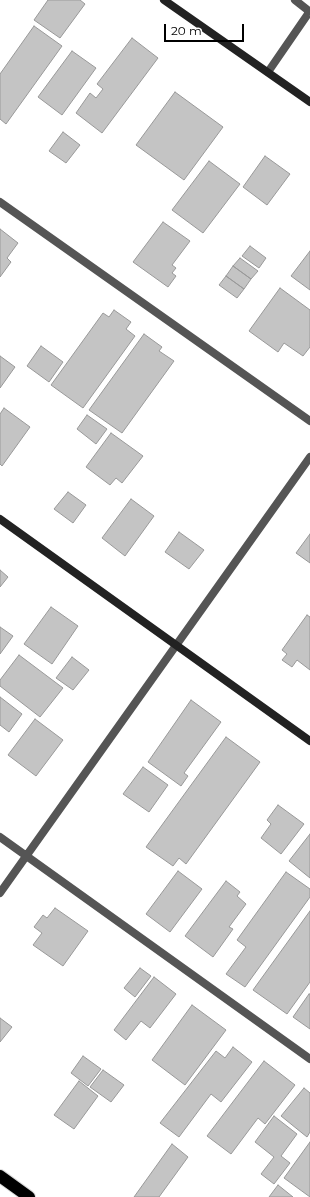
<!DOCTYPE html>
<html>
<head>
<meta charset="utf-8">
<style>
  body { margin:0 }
  #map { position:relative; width:310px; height:1197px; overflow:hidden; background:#fff; font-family:Montserrat,sans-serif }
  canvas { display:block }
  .scale { position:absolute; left:164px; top:24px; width:80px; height:18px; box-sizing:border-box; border:2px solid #000; border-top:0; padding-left:5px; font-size:12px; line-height:14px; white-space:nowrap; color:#000; -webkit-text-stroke:3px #fff; paint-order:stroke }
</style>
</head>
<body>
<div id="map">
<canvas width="310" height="1197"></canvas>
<div class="scale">20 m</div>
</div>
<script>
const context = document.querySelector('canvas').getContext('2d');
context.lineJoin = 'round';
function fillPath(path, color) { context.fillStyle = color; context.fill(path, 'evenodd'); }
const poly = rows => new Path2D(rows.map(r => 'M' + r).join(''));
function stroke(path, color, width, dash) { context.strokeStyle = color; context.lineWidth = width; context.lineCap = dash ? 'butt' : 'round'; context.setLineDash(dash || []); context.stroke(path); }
const building = poly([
  [48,0,80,0,85,4,60,38,34,20,48,0],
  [34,26,62,46,6,124,0,119,0,74,34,26],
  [132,38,158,58,102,133,76,113,90,93,96,98,103,89,97,84,132,38],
  [72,51,96,68,62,115,38,97,72,51],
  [175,92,223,127,184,180,136,145,175,92],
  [63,132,80,145,66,163,49,151,63,132],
  [265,156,290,174,267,205,243,187,265,156],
  [209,161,240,184,203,233,172,210,209,161],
  [163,222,190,241,172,265,176,268,172,273,176,276,168,287,133,262,163,222],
  [0,229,18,243,7,258,11,262,0,277,0,229],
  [250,246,266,258,259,268,242,256,250,246],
  [310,251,310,290,291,276,310,251],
  [240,258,258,271,251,279,233,266,240,258],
  [233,266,251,279,244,289,226,276,233,266],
  [226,276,244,289,237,298,219,285,226,276],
  [280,288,310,310,310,347,303,356,284,343,278,352,249,331,280,288],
  [114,310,131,322,126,329,135,336,83,408,51,385,103,313,109,317,114,310],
  [144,334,162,347,159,351,174,361,122,433,89,410,144,334],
  [41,346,63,362,49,382,27,366,41,346],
  [0,356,15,367,0,388,0,356],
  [4,408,30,427,2,466,0,464,0,414,4,408],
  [87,415,107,429,96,444,77,429,87,415],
  [111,433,143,456,122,483,116,478,110,485,86,467,111,433],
  [68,492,86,505,73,523,54,509,68,492],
  [131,499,154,516,125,556,102,538,131,499],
  [179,532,204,550,189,569,165,552,179,532],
  [310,534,310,563,296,553,310,534],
  [0,570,8,577,0,587,0,570],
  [51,607,78,626,52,664,24,644,51,607],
  [307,615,310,617,310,670,297,660,292,667,282,660,287,654,282,650,307,615],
  [0,627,13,636,0,654,0,627],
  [19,655,63,688,40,717,0,686,0,680,19,655],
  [72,657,89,670,73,690,56,678,72,657],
  [0,697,22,714,9,732,0,725,0,697],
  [191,700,221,722,184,773,188,776,181,786,148,762,191,700],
  [35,719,63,740,36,776,8,755,35,719],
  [226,737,260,762,186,864,179,858,173,866,146,847,226,737],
  [143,767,168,785,149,812,123,794,143,767],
  [278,805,304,824,281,854,261,838,271,824,267,820,278,805],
  [310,834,310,878,289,861,310,834],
  [178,871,202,889,170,932,146,914,178,871],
  [286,872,310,889,310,897,245,987,226,974,246,947,237,940,286,872],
  [226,881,240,892,237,896,246,904,229,927,233,929,213,957,185,936,226,881],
  [55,908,88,931,63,966,33,945,42,933,34,927,43,915,47,918,55,908],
  [310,911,310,982,287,1014,253,990,310,911],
  [140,968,151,976,135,997,124,988,140,968],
  [154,977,176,994,150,1028,141,1021,126,1040,114,1030,154,977],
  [309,994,310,994,310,1029,293,1017,309,994],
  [192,1005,226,1030,185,1085,152,1060,192,1005],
  [0,1018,12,1027,0,1042,0,1018],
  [233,1047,252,1062,221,1102,211,1094,179,1137,160,1123,216,1051,225,1058,233,1047],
  [83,1056,101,1069,88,1086,71,1073,83,1056],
  [264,1061,295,1085,265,1124,258,1118,231,1154,207,1136,264,1061],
  [103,1070,124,1085,111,1102,90,1087,103,1070],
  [79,1081,98,1096,74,1129,54,1115,79,1081],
  [304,1088,310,1093,310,1132,307,1137,281,1116,304,1088],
  [274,1116,297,1134,281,1156,290,1163,274,1184,261,1174,274,1157,255,1142,274,1116],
  [310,1142,310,1197,284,1178,310,1142],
  [172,1144,188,1157,159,1197,134,1197,172,1144],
  [278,1185,293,1197,269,1197,278,1185]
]);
fillPath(building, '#c4c4c4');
stroke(building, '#999', 1);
const highway = poly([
  [0,1176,29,1197]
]);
stroke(highway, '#dbdbdb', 14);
stroke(poly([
  [295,0,309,11],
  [268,72,310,11]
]), '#555', 8);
stroke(poly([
  [0,202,310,421],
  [0,837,310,1059],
  [0,893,310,457]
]), '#555', 8);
stroke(poly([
  [164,0,310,102],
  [0,519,310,741]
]), '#222', 8);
stroke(highway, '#000', 12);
</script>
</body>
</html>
